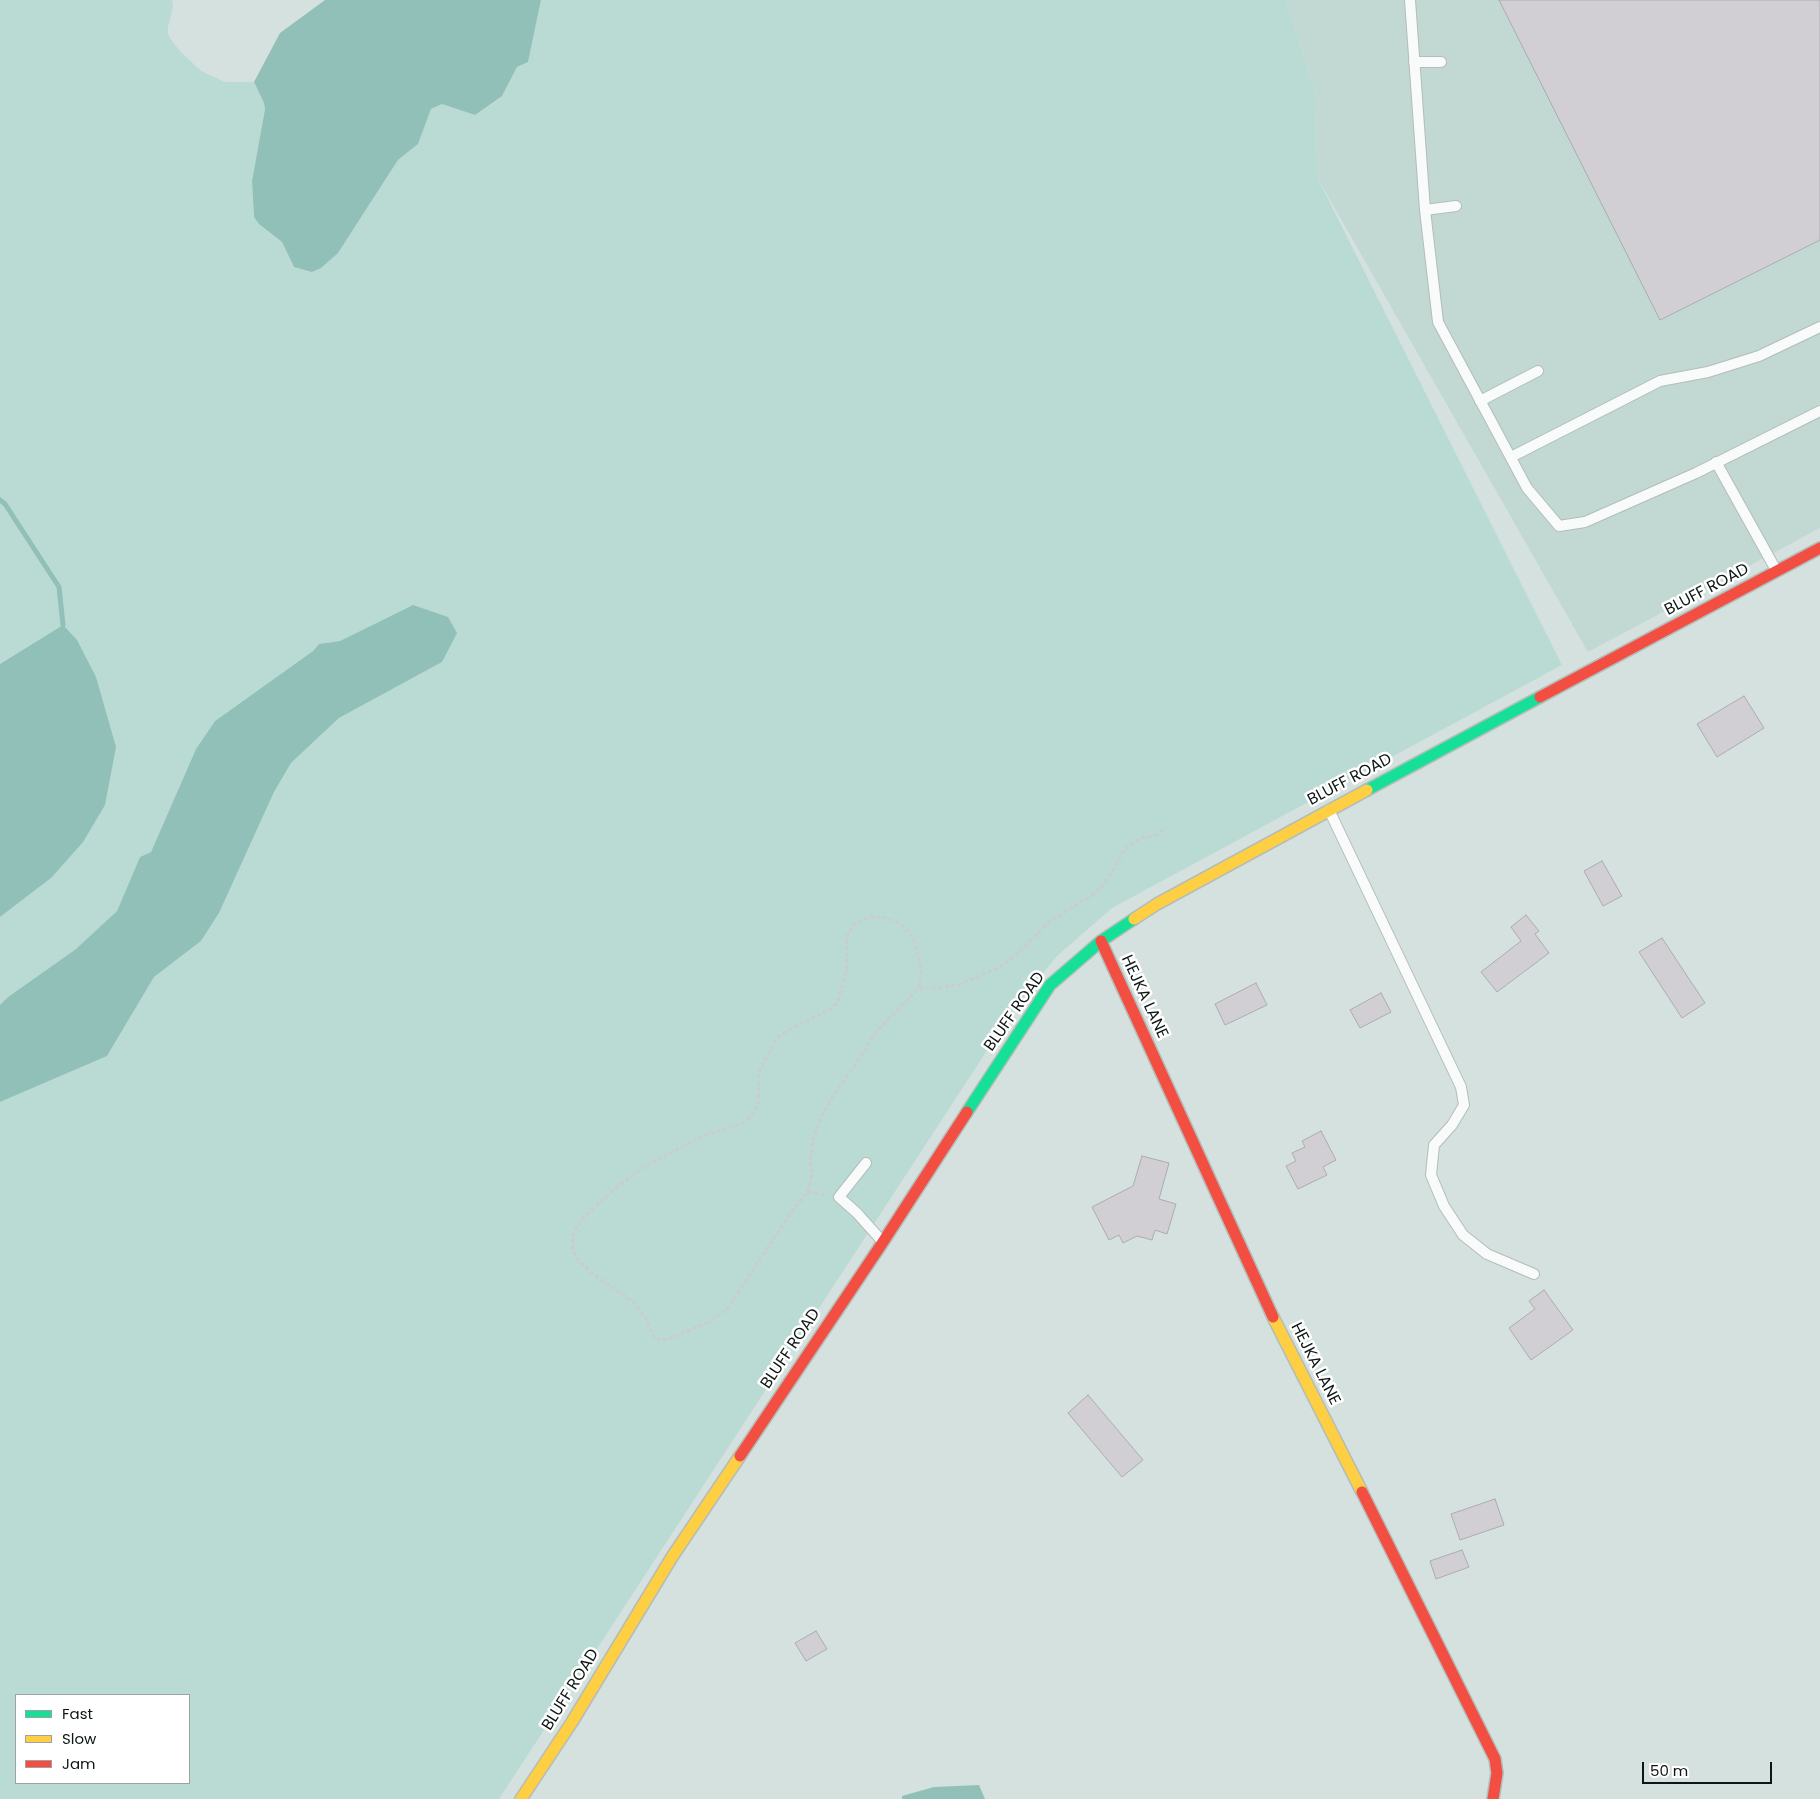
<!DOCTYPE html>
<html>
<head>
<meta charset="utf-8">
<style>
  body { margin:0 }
  #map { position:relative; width:1820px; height:1799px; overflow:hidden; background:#d5e1de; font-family:Poppins,sans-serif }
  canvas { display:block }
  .legend { position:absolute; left:15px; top:1694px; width:175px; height:90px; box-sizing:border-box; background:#fff; border:1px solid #9fa2a1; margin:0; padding:6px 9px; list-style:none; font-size:15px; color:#0e1614 }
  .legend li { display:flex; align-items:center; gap:10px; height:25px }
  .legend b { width:25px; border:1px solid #9fa2a1 }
  .scale { position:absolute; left:1642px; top:1762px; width:130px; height:22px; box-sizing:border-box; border:2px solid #0e1614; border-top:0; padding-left:6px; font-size:15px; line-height:18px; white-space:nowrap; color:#0e1614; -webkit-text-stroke:4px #fff; paint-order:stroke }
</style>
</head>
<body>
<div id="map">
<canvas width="1820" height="1799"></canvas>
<ul class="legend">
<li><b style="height:6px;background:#16e098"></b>Fast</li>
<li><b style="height:6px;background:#ffcf43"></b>Slow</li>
<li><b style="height:6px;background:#f24e42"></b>Jam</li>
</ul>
<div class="scale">50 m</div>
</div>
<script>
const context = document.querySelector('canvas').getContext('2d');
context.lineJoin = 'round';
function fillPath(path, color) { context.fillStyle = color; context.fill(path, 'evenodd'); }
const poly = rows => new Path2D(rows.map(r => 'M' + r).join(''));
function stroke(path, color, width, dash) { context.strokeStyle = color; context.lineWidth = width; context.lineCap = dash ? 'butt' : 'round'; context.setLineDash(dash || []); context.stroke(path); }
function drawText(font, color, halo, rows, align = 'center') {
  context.font = font + ' Poppins,sans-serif'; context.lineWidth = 5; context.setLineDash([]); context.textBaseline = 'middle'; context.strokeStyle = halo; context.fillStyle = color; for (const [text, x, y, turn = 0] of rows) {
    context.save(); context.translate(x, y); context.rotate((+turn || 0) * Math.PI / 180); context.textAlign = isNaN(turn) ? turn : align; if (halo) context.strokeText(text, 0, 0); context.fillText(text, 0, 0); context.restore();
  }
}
fillPath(poly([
  [1286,0,1820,0,1820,528,1588,652,1317,177,1316,95]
]), '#c2d8d3');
fillPath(poly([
  [0,0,172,0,173,6,168,27,168,34,172,41,181,52,201,71,225,82,254,82,264,103,265,109,252,181,254,217,259,224,282,242,294,267,338,253,398,160,418,144,431,109,442,104,475,115,502,96,517,67,528,62,541,0,1286,0,1316,95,1317,177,1562,665,1112,908,1057,956,1016,1006,499,1799,0,1799,0,1102,107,1056,154,977,201,941,219,913,274,792,291,763,339,718,442,662,413,605,340,641,319,644,313,651,215,721,196,749,151,852,140,857,117,911,76,949,8,997,0,1005,0,917,51,878,63,625,0,664],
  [16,1695,189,1695,189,1783,16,1783]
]), '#badbd4');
fillPath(poly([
  [325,0,541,0,528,62,517,67,502,96,475,115,442,104,431,109,418,144,398,160,338,253,321,268,312,272,294,267,282,242,259,224,254,217,252,181,265,109,264,103,254,82,280,33],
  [413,605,448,617,457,633,442,662,339,718,291,763,274,792,219,913,201,941,154,977,107,1056,0,1102,0,1005,8,997,76,949,117,911,140,857,151,852,196,749,215,721,313,651,319,644,340,641],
  [63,625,77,640,96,677,116,747,105,805,83,842,51,878,0,917,0,664],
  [979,1785,985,1799,902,1799,902,1796,934,1787]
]), '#90c0b8');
stroke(poly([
  [0,500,5,504,59,587,63,625]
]), '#90c0b8', 5);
const building = poly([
  [1499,0,1820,0,1820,240,1660,320,1499,0],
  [1744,696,1764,728,1717,757,1697,724,1744,696],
  [1602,861,1622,896,1603,906,1584,871,1602,861],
  [1526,915,1539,931,1535,934,1549,953,1497,992,1481,972,1521,941,1511,927,1526,915],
  [1662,938,1705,1003,1682,1018,1639,952,1662,938],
  [1256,983,1267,1005,1225,1025,1215,1004,1256,983],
  [1381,993,1391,1012,1360,1028,1350,1010,1381,993],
  [1321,1131,1336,1160,1323,1167,1327,1175,1298,1189,1286,1166,1296,1161,1292,1153,1305,1147,1302,1141,1321,1131],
  [1142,1156,1169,1163,1159,1199,1176,1204,1167,1234,1155,1230,1152,1240,1137,1236,1123,1243,1119,1235,1109,1240,1092,1207,1133,1186,1142,1156],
  [1544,1290,1573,1330,1531,1360,1509,1328,1535,1309,1529,1301,1544,1290],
  [1088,1395,1143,1460,1122,1477,1068,1413,1088,1395],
  [1495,1499,1504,1525,1460,1540,1451,1514,1495,1499],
  [1462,1550,1469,1567,1436,1579,1430,1561,1462,1550],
  [816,1631,827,1649,806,1661,795,1643,816,1631]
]);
fillPath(building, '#d2cfd4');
stroke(building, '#aaacad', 1);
const lane = poly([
  [1410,0,1425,210,1438,322,1527,488,1559,526,1585,522,1696,473,1820,411],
  [1414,62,1441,62],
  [1425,210,1456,206],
  [1480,401,1538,371],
  [1511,457,1660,381,1708,372,1759,356,1820,327],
  [1716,462,1776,570],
  [1329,810,1461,1087,1464,1105,1452,1125,1434,1145,1431,1175,1444,1206,1463,1235,1487,1254,1534,1274],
  [866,1163,839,1197,857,1213,882,1241]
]);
const fast = poly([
  [1367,790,1540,697],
  [967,1112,1050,985,1101,941,1134,919]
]);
const slow = poly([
  [1134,919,1157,904,1367,790],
  [1273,1317,1362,1492],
  [521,1799,572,1722,672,1557,740,1456]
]);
const jam = poly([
  [1540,697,1820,548],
  [1101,941,1273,1317],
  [740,1456,883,1242,967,1112],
  [1362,1492,1495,1759,1497,1773,1493,1799]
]);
stroke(lane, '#b3bdba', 12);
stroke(fast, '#b3bdba', 14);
stroke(slow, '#b3bdba', 14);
stroke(jam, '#b3bdba', 14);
stroke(poly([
  [919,988,937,988,958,985,1000,967,1017,954,1050,921,1093,895,1102,886,1114,869,1122,853,1131,844,1142,838,1156,835,1166,829],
  [808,1192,812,1175,810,1160,813,1140,821,1117,833,1096,862,1055,875,1033,919,988,921,974,920,962,913,938,904,927,895,921,882,917,869,917,859,921,852,927,847,936,847,970,837,1003,829,1010,788,1030,776,1039,759,1072,758,1104,754,1112,748,1119,740,1125,708,1134,687,1144,643,1168,618,1186,586,1215,574,1231,572,1244,576,1258,593,1274,632,1301,645,1317,655,1339,667,1340,709,1322,727,1309,794,1208,808,1192,826,1195]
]), '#c9cdcb', 3, [4, 2.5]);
stroke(lane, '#f9fafa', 10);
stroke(fast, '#16e098', 11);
stroke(slow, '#ffcf43', 11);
stroke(jam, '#f24e42', 11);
drawText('16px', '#0e1614', '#fff', [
  ["BLUFF ROAD",1707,590,-28],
  ["BLUFF ROAD",1350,780,-28],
  ["HEJKA LANE",1144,997,65],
  ["BLUFF ROAD",1015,1012,-55],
  ["BLUFF ROAD",791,1349,-56],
  ["HEJKA LANE",1315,1364,63],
  ["BLUFF ROAD",571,1690,-58]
]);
</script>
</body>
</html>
